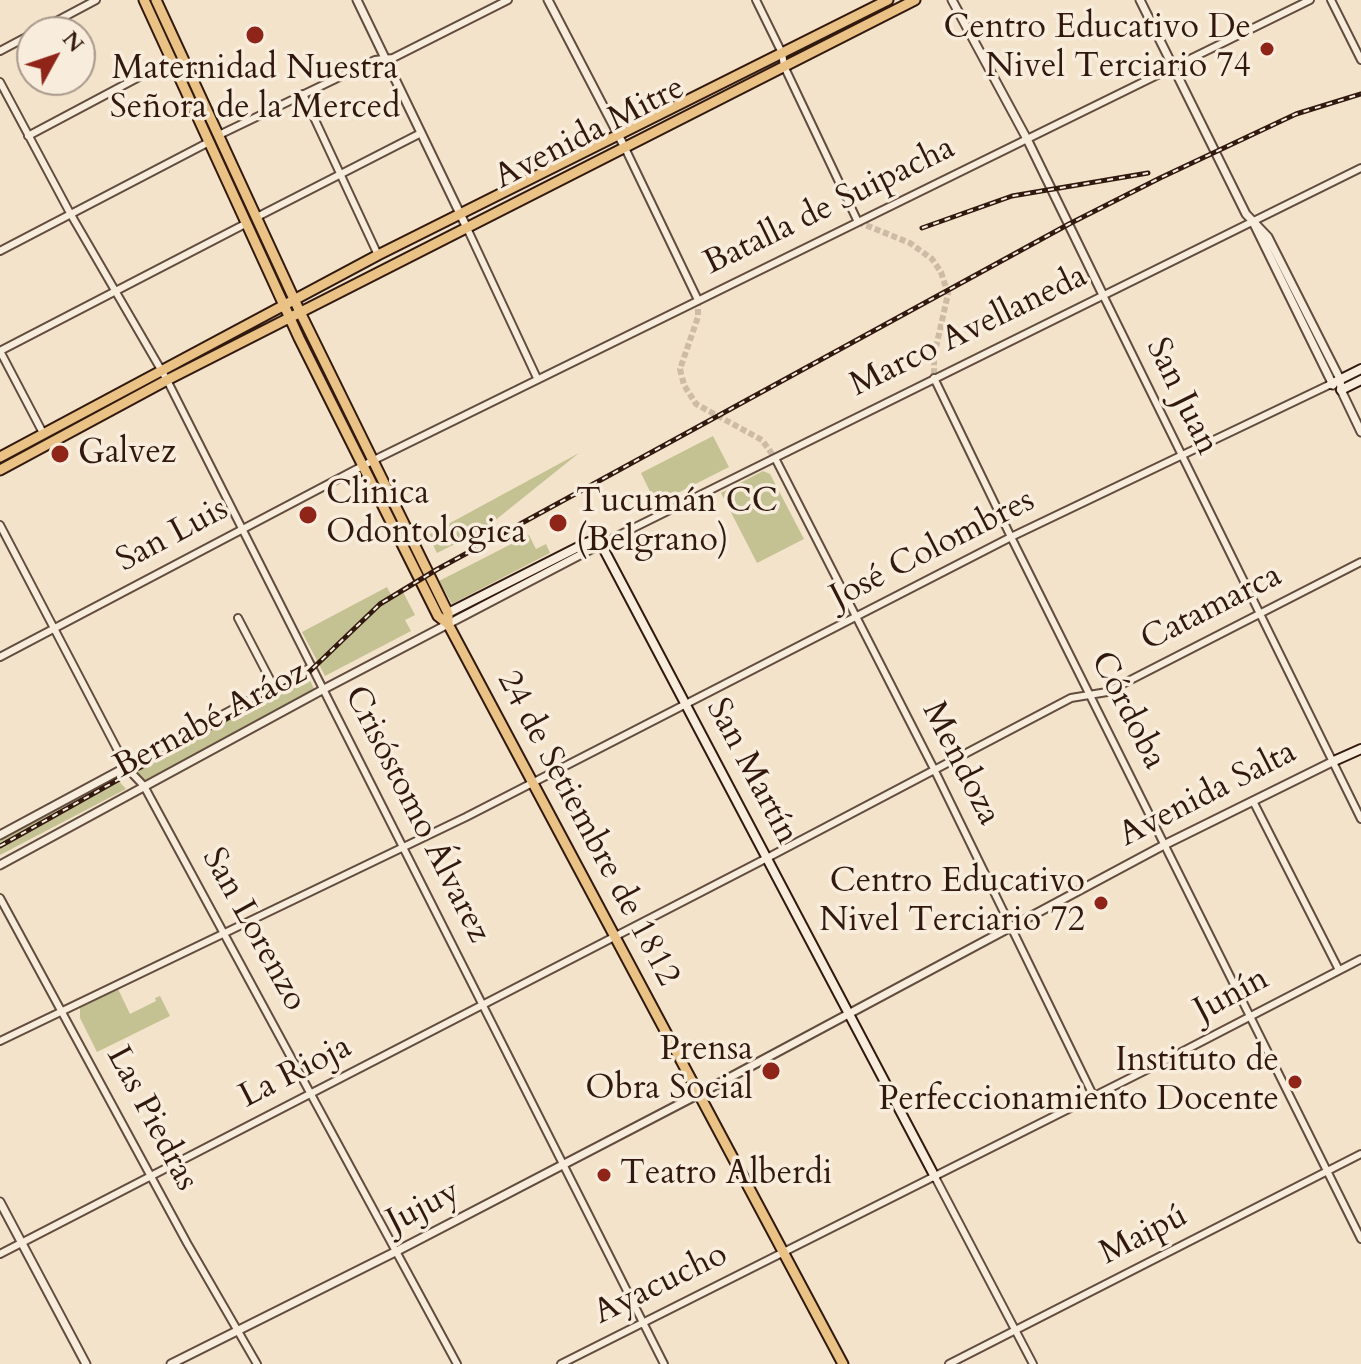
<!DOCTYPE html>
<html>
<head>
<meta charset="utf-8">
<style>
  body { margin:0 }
  #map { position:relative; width:1361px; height:1364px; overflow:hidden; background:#f4e3cb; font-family:Cardo,serif }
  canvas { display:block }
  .north { position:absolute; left:16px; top:16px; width:80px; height:80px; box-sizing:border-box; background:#f8eddd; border:2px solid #a9988b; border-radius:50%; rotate:50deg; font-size:22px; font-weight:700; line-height:32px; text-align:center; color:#32190f }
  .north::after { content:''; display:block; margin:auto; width:28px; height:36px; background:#8f2418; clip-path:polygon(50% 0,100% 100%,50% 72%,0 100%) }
</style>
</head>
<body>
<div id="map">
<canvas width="1361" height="1364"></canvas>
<div class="north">N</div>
</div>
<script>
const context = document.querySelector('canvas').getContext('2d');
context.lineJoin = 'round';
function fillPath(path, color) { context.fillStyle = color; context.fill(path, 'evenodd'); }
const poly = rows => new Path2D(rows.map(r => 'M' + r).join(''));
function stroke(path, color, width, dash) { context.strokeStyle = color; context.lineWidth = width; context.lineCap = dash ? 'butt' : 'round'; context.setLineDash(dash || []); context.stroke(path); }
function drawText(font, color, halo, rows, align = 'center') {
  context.font = font + ' Cardo,serif'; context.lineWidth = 7; context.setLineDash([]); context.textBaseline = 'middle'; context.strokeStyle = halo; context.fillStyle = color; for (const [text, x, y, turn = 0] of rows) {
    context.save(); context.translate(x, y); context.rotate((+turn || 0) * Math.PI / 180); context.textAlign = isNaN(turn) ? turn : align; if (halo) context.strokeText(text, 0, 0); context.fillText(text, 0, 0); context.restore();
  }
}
fillPath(poly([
  [713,436,729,467,656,504,641,473],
  [579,453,483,530,437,553,428,535],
  [763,471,770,474,804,539,757,563,721,493],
  [529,535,536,549,546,544,550,553,452,604,439,581],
  [387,587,392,597,403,592,415,615,405,620,411,631,325,676,302,632],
  [308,676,314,689,138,785,129,776],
  [116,778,126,789,0,855,0,840],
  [118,989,130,1014,156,1001,155,998,160,996,170,1016,97,1052,80,1018,80,1008]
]), '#c4c192');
stroke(poly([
  [858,222,910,243,932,259,941,272,948,294,934,356,934,378],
  [698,300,698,317,680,369,684,385,696,404,762,440,775,458]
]), '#cdbba5', 6, [6, 3]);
const minor = poly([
  [756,0,782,53,784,66,858,222],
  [1331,0,1361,60],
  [36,32,96,0],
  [0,51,32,34],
  [0,82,70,213,167,380,664,1364],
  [303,94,378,255],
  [219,135,375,60,393,58,508,0],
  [28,136,171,60],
  [624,146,698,300],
  [257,217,421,133],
  [466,226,537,378],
  [0,251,209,142],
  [1103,295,1361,819],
  [0,351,247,223],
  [0,351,43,433],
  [934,378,1011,537,1361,1239],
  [775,458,934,769,1093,1095],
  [0,525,127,768,144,786,457,1364],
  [601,544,1361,168],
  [238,618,275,689],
  [0,657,372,461,1310,0],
  [1253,801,1339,970],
  [0,898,187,1243,257,1364],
  [0,1041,466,817,1011,537,1331,384],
  [935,1177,1033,1364],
  [0,1254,767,858,1071,698,1107,692,1361,562],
  [561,1364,1168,1059,1361,959],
  [949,1364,1361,1154]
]);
const tertiary = poly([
  [357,0,466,226],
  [548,0,624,146],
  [952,0,1027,139,1103,295],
  [1140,0,1246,214,1268,237,1340,379,1341,390,1361,432],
  [1254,224,1333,385],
  [0,835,312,667],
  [0,865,324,689,601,544],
  [0,1202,86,1364],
  [171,1364,397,1251,699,1094,1166,844,1334,761]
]);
const secondary = poly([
  [1331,384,1361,369],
  [1341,390,1361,380],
  [448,613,586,543,592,541,601,544,935,1177],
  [1334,761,1361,749]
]);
const primary = poly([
  [144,0,299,338,438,616,448,624,843,1364],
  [156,0,300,312,448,613,448,624],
  [0,457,378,255,888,0],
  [0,470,167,380,915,0]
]);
stroke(minor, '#624c3e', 10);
stroke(tertiary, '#624c3e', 11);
stroke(secondary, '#32190f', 12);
stroke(primary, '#32190f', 13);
stroke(minor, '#f8eddd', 6);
stroke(tertiary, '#f8eddd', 7);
stroke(secondary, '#f8eddd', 8);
stroke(primary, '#eac286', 9);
const rail = poly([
  [922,228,1012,196,1148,173],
  [0,846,308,673,380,604,436,570,1069,224,1160,178,1296,114,1361,94]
]);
stroke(rail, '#32190f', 5);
stroke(rail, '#f8eddd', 2, [6]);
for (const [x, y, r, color] of [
  [255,35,10,"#8f2418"],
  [1267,49,8,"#8f2418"],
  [60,454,10,"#8f2418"],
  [308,515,10,"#8f2418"],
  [558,523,10,"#8f2418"],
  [1101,903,8,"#8f2418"],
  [771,1071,10,"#8f2418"],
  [1295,1082,8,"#8f2418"],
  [604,1175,8,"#8f2418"]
]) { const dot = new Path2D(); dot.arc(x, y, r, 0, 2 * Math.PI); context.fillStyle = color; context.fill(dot); stroke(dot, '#f8eddd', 3); }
drawText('34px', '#32190f', '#f8eddd', [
  ["Centro Educativo De",1251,29],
  ["Nivel Terciario 74",1251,68],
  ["Maternidad Nuestra",255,70,"center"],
  ["Señora de la Merced",255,109,"center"],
  ["Galvez",78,454,"left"],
  ["Clinica",326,495,"left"],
  ["Odontologica",326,534,"left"],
  ["Tucumán CC",576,503,"left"],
  ["(Belgrano)",576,542,"left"],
  ["Centro Educativo",1085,883],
  ["Nivel Terciario 72",1085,922],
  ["Prensa",753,1051],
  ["Obra Social",753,1090],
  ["Instituto de",1279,1062],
  ["Perfeccionamiento Docente",1279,1101],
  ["Teatro Alberdi",620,1175,"left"]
], 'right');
drawText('34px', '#32190f', '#f8eddd', [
  ["Avenida Mitre",590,134,-27],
  ["Batalla de Suipacha",830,207,-26],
  ["Marco Avellaneda",969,332,-26],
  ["San Juan",1181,397,64],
  ["San Luis",173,536,-28],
  ["José Colombres",933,550,-27],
  ["Catamarca",1212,609,-27],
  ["Córdoba",1127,711,63],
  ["Bernabé Aráoz",211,721,-28],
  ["Mendoza",960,764,63],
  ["San Martín",751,772,62],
  ["Avenida Salta",1208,795,-27],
  ["Crisóstomo Álvarez",416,815,63],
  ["24 de Setiembre de 1812",587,829,62],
  ["San Lorenzo",253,930,61],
  ["Junín",1232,996,-28],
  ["La Rioja",296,1073,-27],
  ["Las Piedras",151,1119,62],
  ["Jujuy",424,1208,-27],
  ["Maipú",1144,1236,-27],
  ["Ayacucho",661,1285,-26]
]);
</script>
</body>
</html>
